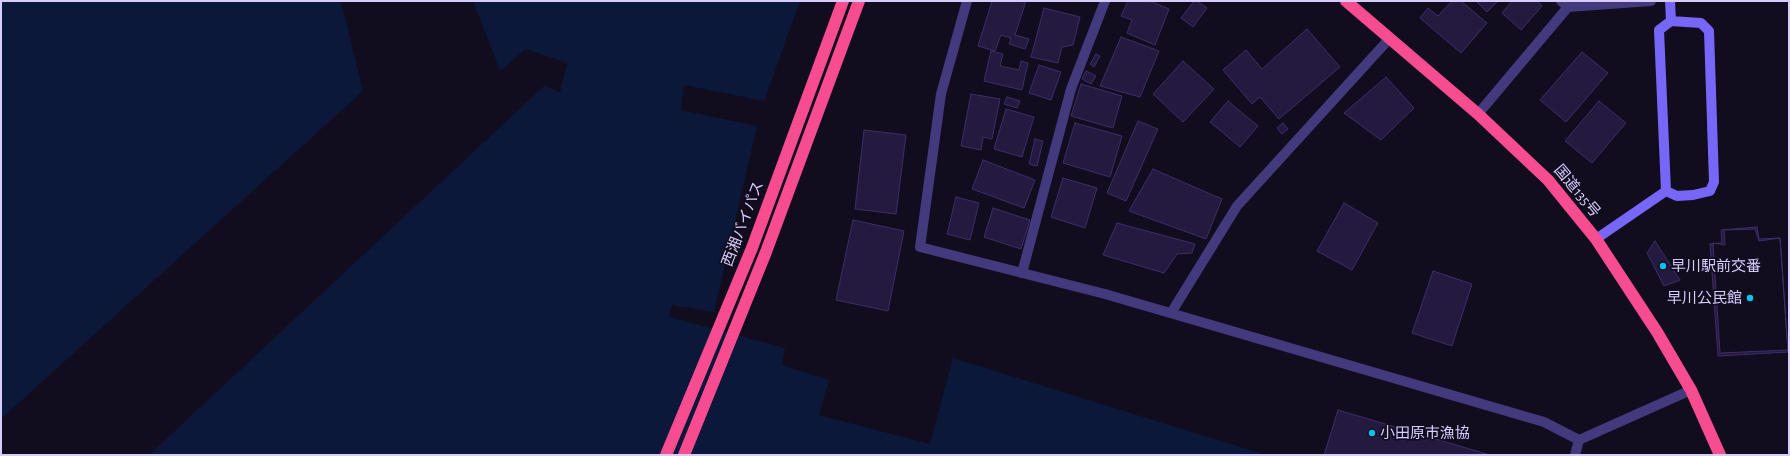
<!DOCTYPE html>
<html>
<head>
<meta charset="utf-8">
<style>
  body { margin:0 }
  #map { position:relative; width:1790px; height:456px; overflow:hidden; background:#110d1e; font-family:"Alegreya Sans",sans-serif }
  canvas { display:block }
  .frame { position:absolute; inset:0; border:2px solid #d6ccfd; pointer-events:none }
</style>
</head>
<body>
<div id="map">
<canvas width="1790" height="456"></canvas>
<div class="frame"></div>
</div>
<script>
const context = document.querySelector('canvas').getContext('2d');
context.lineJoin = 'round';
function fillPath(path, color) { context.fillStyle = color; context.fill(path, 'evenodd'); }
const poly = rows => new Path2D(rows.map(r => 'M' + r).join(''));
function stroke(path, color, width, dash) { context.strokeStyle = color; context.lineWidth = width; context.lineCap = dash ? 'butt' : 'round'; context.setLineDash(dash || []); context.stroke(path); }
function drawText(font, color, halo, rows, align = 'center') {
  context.font = font + ' "Alegreya Sans","Noto Sans JP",sans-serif'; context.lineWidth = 3.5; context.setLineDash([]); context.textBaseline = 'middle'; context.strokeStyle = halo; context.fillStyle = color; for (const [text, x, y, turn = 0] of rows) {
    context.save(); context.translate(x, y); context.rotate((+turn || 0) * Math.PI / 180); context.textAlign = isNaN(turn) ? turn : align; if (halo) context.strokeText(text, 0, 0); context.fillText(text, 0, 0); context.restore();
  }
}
fillPath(poly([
  [1,1,341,1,363,91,1,419],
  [473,1,800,1,764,101,684,85,681,110,757,126,714,312,672,305,669,317,785,348,782,365,829,380,819,415,930,444,953,358,1266,455,149,455,544,86,560,92,567,63,526,49,500,71]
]), '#0b183a');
const building = poly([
  [992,1,1026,1,1015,35,1029,39,1025,49,1009,44,1011,38,1001,35,995,51,978,46,992,1],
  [1128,1,1150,1,1169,9,1155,45,1127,33,1132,20,1121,16,1128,1],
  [1194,1,1197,1,1207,8,1193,27,1181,18,1194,1],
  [1452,1,1461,1,1487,23,1461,53,1420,18,1428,8,1438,16,1452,1],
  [1476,1,1498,1,1487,12,1476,1],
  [1512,1,1537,1,1542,6,1521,30,1502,13,1512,1],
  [1044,8,1080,17,1073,45,1062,47,1058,63,1031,57,1044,8],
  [1307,29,1340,67,1279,119,1260,97,1252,104,1223,70,1246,50,1262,69,1307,29],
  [1121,37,1159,51,1140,97,1100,86,1121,37],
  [991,51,1003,54,1000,66,1019,70,1021,61,1028,63,1022,90,984,81,991,51],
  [1582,52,1608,73,1566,122,1540,100,1582,52],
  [1096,54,1100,56,1094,67,1090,64,1096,54],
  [1183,61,1214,89,1183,122,1153,94,1183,61],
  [1039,65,1061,72,1051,100,1029,93,1039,65],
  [1086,71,1096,76,1091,84,1082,79,1086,71],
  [1386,77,1414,108,1381,140,1344,113,1386,77],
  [1081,84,1122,96,1113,128,1071,116,1081,84],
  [971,94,1000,99,992,139,983,137,981,150,961,146,971,94],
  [1007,97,1020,101,1017,108,1004,104,1007,97],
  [1228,101,1258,126,1240,147,1210,122,1228,101],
  [1599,101,1626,123,1592,163,1565,141,1599,101],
  [1006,109,1034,117,1022,157,994,149,1006,109],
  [1138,121,1158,129,1126,201,1107,193,1138,121],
  [1075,123,1122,136,1110,177,1063,163,1075,123],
  [1283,123,1288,129,1282,134,1277,128,1283,123],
  [864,130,906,135,896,214,855,209,864,130],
  [1035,139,1043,141,1037,166,1029,164,1035,139],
  [983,160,1035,180,1024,208,972,189,983,160],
  [1153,169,1222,199,1206,239,1129,211,1153,169],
  [1063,178,1097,188,1085,228,1051,217,1063,178],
  [956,197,979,203,970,240,947,234,956,197],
  [1344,203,1378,223,1352,270,1317,251,1344,203],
  [993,208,1030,220,1021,249,984,237,993,208],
  [853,220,904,231,888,311,836,300,853,220],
  [1117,223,1195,244,1192,253,1177,254,1164,273,1103,255,1117,223],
  [1757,227,1759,239,1780,238,1788,352,1718,356,1710,244,1722,243,1721,230,1757,227],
  [1755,229,1759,241,1780,238,1788,350,1720,353,1713,243,1725,245,1724,230,1755,229],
  [1655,241,1680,280,1664,286,1647,253,1655,241],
  [1433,271,1472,284,1452,346,1412,333,1433,271],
  [1338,410,1490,455,1324,455,1338,410]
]);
fillPath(building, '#241a3f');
stroke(building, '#3e2d6a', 1);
stroke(poly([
  [1022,273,1071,89,1105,1]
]), '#423a7c', 10);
stroke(poly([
  [967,1,941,94,920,247,1105,294,1544,422,1579,440],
  [1568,7,1651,1],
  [1478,114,1568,7,1561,1],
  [1171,313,1237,206,1390,38],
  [1575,455,1579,440,1691,390]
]), '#423a7c', 10);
stroke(poly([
  [1670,1,1671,21],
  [1671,21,1701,23,1709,31,1714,182,1710,191,1693,195,1677,196,1666,191,1659,30,1671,21],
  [1596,239,1666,191]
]), '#7767f9', 10);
stroke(poly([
  [1346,1,1478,114,1548,180,1596,239,1657,332,1691,390,1720,455],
  [666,455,752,248,843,1],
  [684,455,766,252,859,1]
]), '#f84c90', 12);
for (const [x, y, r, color] of [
  [1663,266,4,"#09c2ec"],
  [1750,298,4,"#09c2ec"],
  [1372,433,4,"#09c2ec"]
]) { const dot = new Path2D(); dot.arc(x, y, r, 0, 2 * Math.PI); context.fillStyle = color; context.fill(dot); stroke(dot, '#110d1e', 1.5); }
drawText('15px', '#d6ccfd', '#110d1e', [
  ["国道135号",1577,191,50],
  ["西湘バイパス",743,224,-69]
]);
drawText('15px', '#d6ccfd', '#110d1e', [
  ["早川駅前交番",1671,266],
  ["早川公民館",1742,298,"right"],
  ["小田原市漁協",1380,433]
], 'left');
</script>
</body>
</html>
